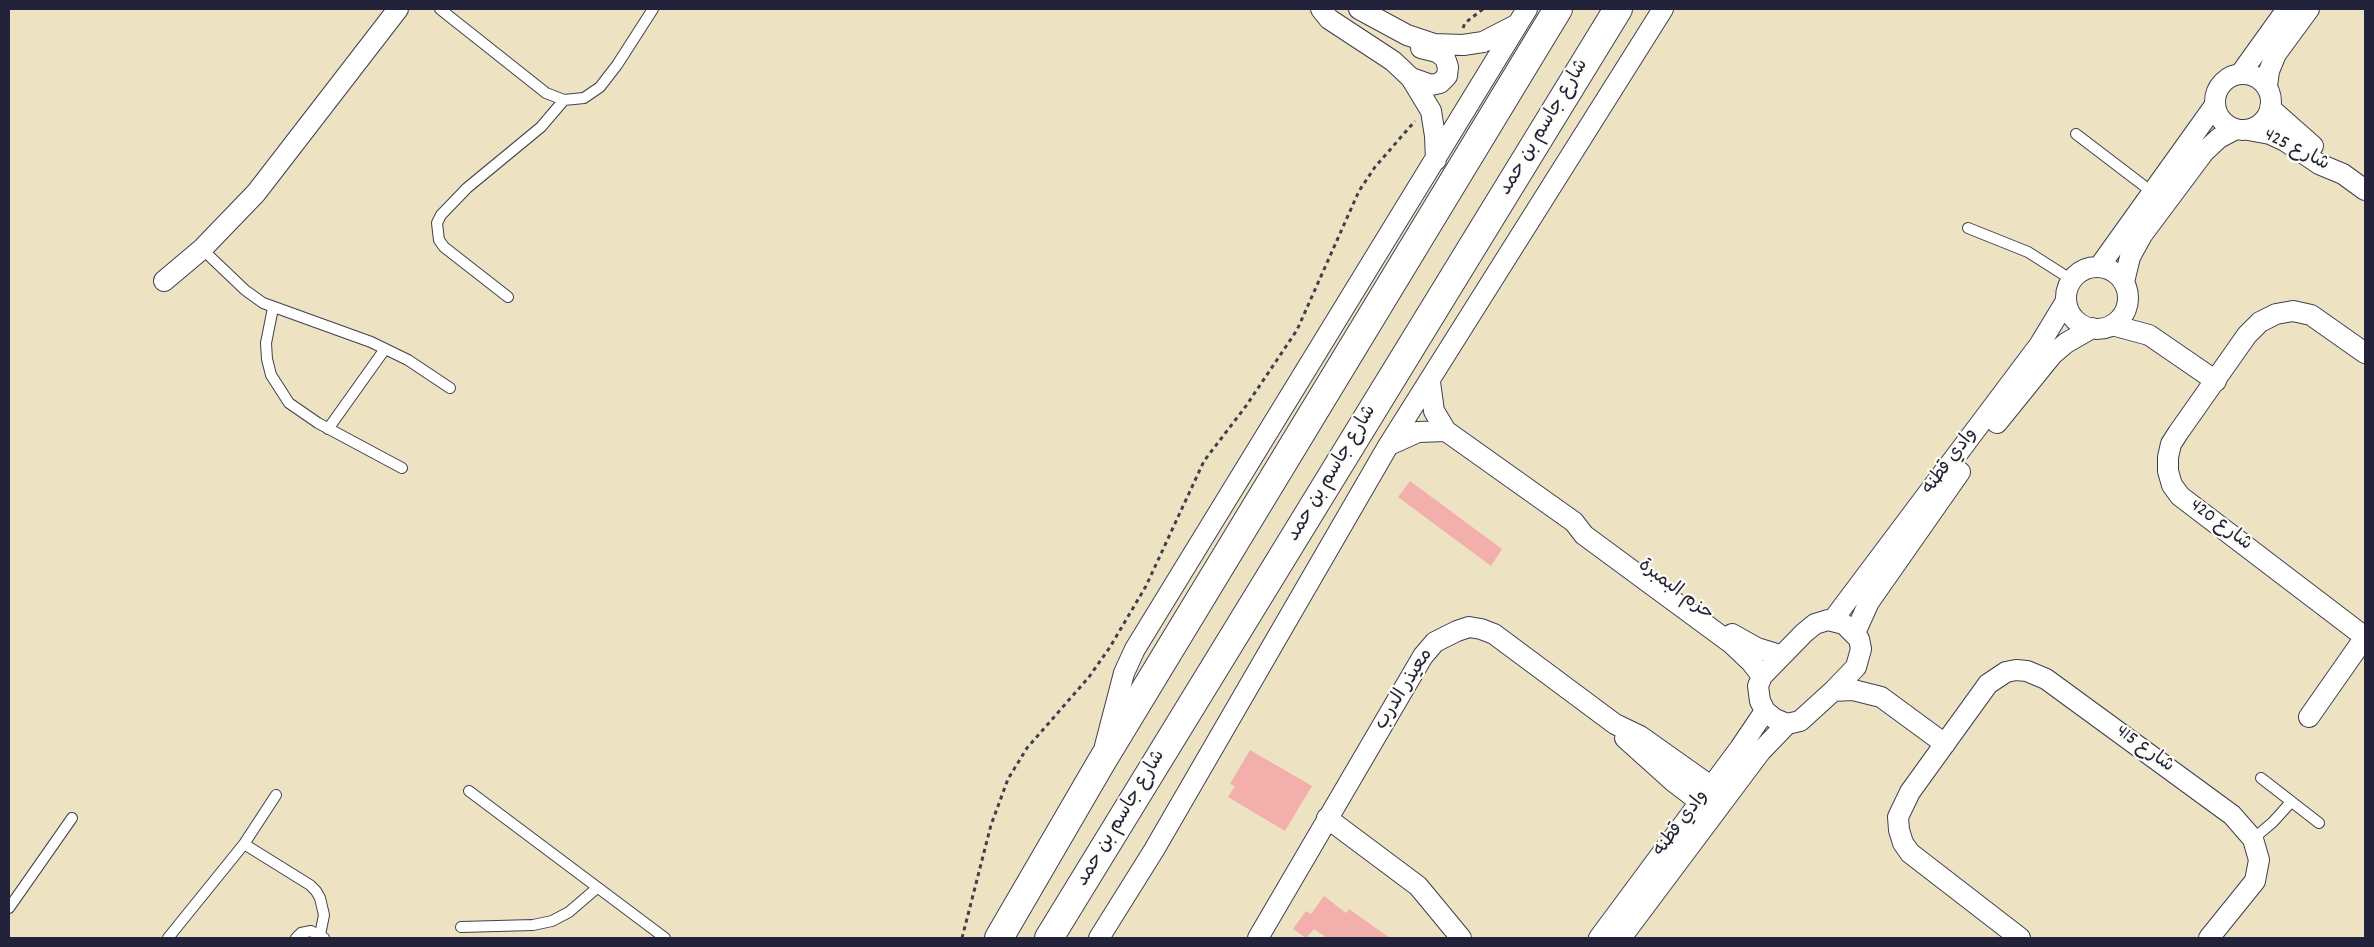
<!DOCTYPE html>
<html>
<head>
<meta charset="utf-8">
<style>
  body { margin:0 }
  #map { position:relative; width:2374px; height:947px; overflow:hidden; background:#ede3c3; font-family:Dekko,sans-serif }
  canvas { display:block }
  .frame { position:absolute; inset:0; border:10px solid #22223b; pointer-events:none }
</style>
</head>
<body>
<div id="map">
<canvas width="2374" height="947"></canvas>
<div class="frame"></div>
</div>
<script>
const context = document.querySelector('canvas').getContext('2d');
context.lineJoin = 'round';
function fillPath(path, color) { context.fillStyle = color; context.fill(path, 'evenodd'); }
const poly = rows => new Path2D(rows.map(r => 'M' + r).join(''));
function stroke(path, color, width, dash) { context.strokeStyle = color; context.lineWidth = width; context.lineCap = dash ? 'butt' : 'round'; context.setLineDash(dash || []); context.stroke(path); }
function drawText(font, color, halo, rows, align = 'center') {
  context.font = font + ' Dekko,"Playpen Sans Arabic",sans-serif'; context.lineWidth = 4.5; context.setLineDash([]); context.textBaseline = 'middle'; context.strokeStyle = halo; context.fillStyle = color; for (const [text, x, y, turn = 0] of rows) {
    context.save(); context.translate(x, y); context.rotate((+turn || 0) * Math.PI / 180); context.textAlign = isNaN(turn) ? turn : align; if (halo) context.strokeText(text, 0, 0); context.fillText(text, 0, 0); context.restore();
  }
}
fillPath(poly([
  [1410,481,1502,549,1491,566,1398,497],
  [1250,750,1312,786,1285,831,1228,797,1235,786,1230,784],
  [1324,896,1346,913,1349,909,1390,938,1327,938,1314,929,1306,938,1293,929,1306,911,1311,914]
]), '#f3afab');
const service = poly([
  [440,9,546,93,564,100,584,98,600,87,617,65,653,9],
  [2076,134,2152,192],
  [1968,228,2028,252,2072,280],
  [202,249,245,290,263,303,371,342,408,360,450,388],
  [508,297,444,247,439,240,437,223,441,215,467,188,541,127,564,100],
  [273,308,266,343,267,359,271,375,289,403,318,423,402,468],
  [328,429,385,349],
  [2261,778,2319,823],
  [469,791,665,938],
  [2253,839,2273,822,2291,802],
  [244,844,310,885,316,891,320,898,324,915,320,935],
  [9,908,72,818],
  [461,927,533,925,552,921,569,912,597,888],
  [168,938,244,844,276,795],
  [296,938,301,933,311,931,324,938]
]);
const minor = poly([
  [1321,9,1329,19,1393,61,1411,78,1431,111,1435,136,1436,160],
  [1359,9,1407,35,1434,44,1463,45,1483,42,1516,25],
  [2241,73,2287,9],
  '2215 102a28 28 0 1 1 56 0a28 28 0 1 1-56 0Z',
  [1411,78,1431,85,1440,83,1447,76,1448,67,1445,58,1437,52,1421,48],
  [2267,86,2269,71,2276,54,2309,9],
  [2270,108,2313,146],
  [2248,130,2270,134,2285,141,2319,164,2343,174,2365,190],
  [2099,267,2215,105],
  '2066 298a31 31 0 1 1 62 0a31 31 0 1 1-62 0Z',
  [164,281,202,249,256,193,398,9],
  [2124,282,2130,257,2142,235,2204,152,2219,138,2236,129],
  [2112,325,2149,335,2216,381],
  [2365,353,2311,315,2293,311,2276,314,2260,322,2247,335,2178,433,2171,444,2168,457,2168,471,2172,485,2180,496,2365,637],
  [1430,382,1434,411,1446,431,1574,522,1584,535,1732,644,1751,662,1762,676],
  [1997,423,2052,355,2066,343,2092,328],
  [1389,445,1418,432,1446,431],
  [1828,620,1844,624,1859,639,1861,649,1856,667,1833,691,1800,721,1787,724,1775,719,1765,711,1760,701,1758,686,1762,676,1804,633,1815,624,1828,620],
  [1832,621,2040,344,2066,301],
  [1855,633,1869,602,1960,472],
  [1732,634,1757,648,1780,655],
  [1833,691,1853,690,1881,697,1945,744],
  [2309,717,2365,637],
  [1625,738,1674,782,1708,808],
  [1105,746,1124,673,1135,649,1527,9],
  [1327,818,1418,886,1461,938],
  [1099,938,1154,850,1388,446,1663,9],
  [1258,938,1423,656,1435,642,1457,631,1469,627,1481,629,1494,634,1615,724,1640,736,1726,797],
  [1599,938,1740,748,1765,711],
  [1621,938,1761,751,1787,724],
  [2020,938,1910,853,1903,843,1899,830,1898,817,1910,792,1988,684,2006,672,2016,670,2027,671,2046,679,2232,815,2253,839,2259,860,2255,881,2209,938]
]);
const secondary = poly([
  [999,938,1102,761,1558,9],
  [1049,938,1618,9]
]);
stroke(service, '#403f4f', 12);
stroke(minor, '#403f4f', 22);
stroke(secondary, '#403f4f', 30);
stroke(poly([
  [1463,28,1465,23,1483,9],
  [962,938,991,825,1008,779,1027,748,1089,677,1110,647,1146,586,1204,461,1246,406,1297,330,1359,191,1375,167,1415,121]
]), '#403f4f', 3, [4, 4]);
stroke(service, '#fff', 10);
stroke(minor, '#fff', 20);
stroke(secondary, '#fff', 28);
drawText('19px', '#22223b', '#fdfcf7', [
  ["شارع جاسم بن حمد",1545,128,-59],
  ["شارع 425",2296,151,27],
  ["وادي قطنه",1951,462,-53],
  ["شارع جاسم بن حمد",1333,474,-59],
  ["شارع 420",2220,526,37],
  ["حزم البمبرة",1675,591,37],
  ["معيذر الدرب",1405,690,-58],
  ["شارع 415",2144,750,36],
  ["شارع جاسم بن حمد",1122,819,-59],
  ["وادي قطنه",1682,824,-53]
]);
</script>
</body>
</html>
